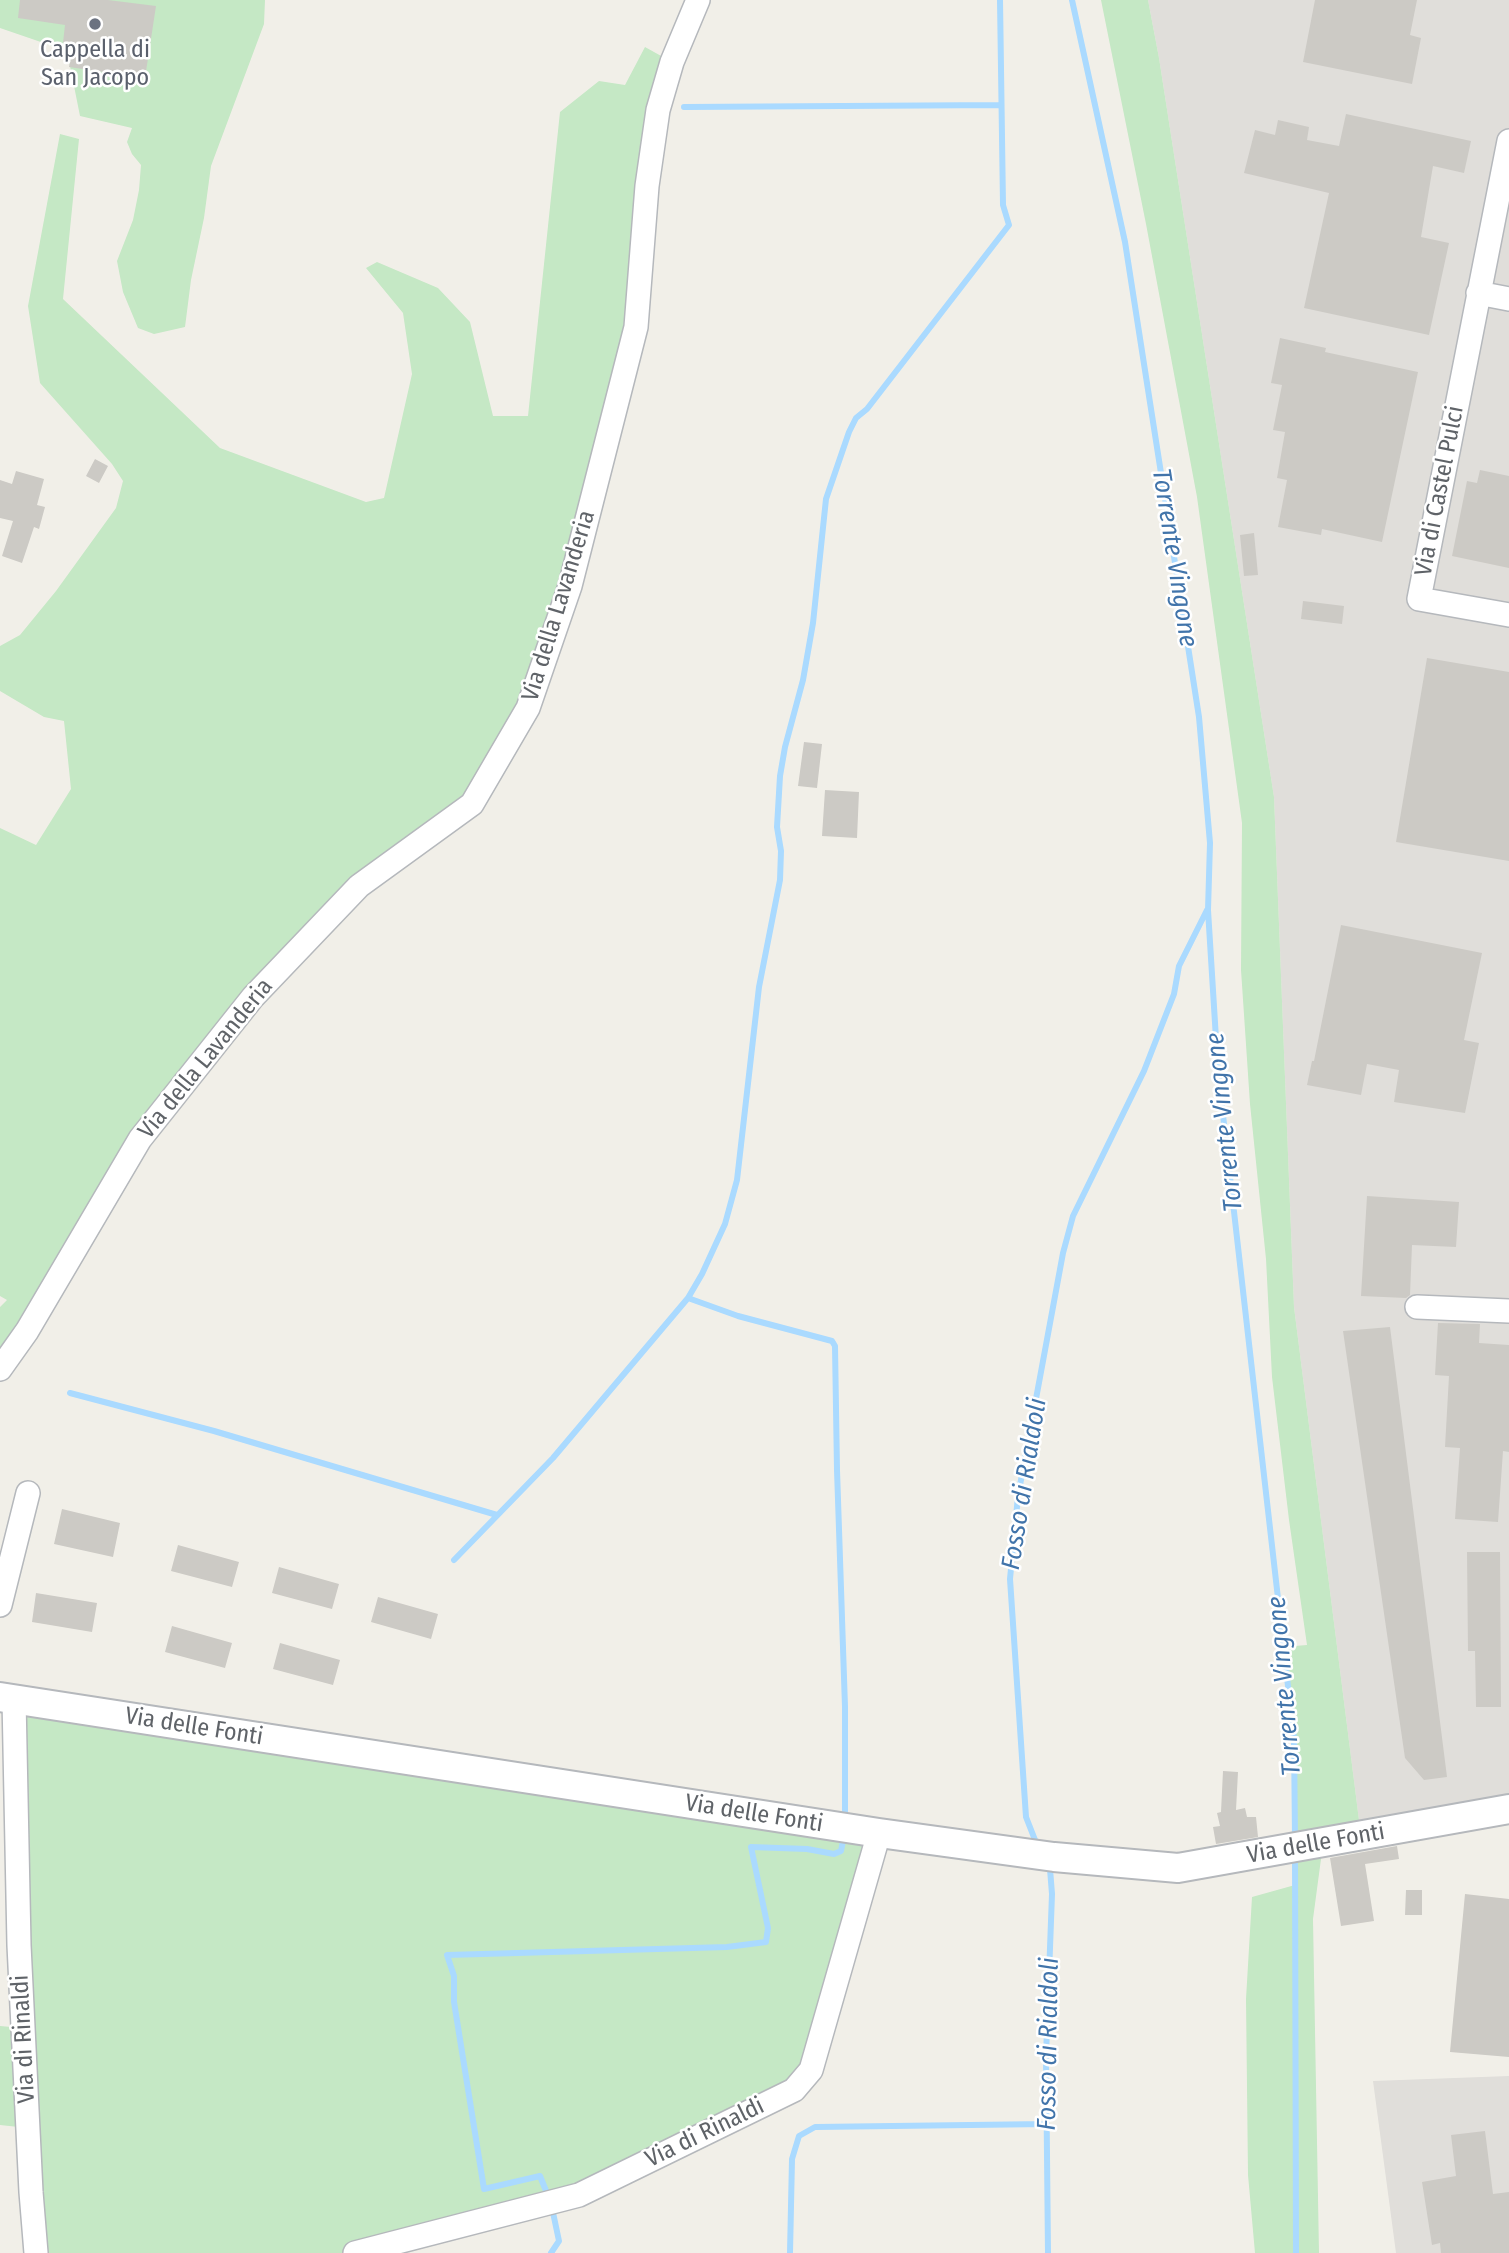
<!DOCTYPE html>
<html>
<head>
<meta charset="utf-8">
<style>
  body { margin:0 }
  canvas { display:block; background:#f1efe8 }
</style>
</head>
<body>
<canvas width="1509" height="2253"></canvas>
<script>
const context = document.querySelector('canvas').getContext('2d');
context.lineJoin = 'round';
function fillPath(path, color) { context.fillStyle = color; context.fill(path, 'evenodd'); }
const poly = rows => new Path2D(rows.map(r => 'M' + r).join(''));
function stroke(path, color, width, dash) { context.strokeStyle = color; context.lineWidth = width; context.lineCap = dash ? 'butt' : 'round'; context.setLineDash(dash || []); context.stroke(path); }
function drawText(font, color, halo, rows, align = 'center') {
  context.font = font + ' "Fira Sans Condensed",sans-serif'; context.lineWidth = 5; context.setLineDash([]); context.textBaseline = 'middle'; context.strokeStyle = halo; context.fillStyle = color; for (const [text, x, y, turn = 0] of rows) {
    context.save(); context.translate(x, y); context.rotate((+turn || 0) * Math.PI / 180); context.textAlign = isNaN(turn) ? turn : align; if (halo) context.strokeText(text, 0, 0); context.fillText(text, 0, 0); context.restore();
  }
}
fillPath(poly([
  [1148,0,1509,0,1509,1809,1361,1836,1294,1307,1274,797,1159,58],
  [1509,2076,1509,2246,1441,2253,1396,2253,1373,2081]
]), '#e0deda');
fillPath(poly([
  [0,0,265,0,264,24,211,166,204,218,191,280,185,327,154,334,138,328,123,292,117,261,133,220,139,190,141,165,132,154,127,142,132,128,80,116,67,51,0,28],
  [1101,0,1148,0,1159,58,1274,797,1294,1307,1361,1836,1323,1844,1313,1919,1319,2253,1255,2253,1248,2175,1246,1999,1252,1897,1295,1885,1294,1739,1283,1647,1307,1645,1289,1520,1272,1377,1266,1259,1250,1104,1241,970,1242,823,1197,497,1146,224],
  [645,47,672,62,636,327,528,708,472,804,359,886,253,997,0,1354,0,1307,7,1300,0,1296,0,828,36,845,71,789,64,721,44,717,0,691,0,646,20,635,56,591,116,508,123,481,112,464,40,383,28,306,60,134,79,139,63,299,220,448,366,502,384,498,412,374,403,313,366,268,377,262,438,288,470,322,493,416,528,416,560,112,599,81,625,85],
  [14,1699,879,1833,811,2070,579,2195,356,2253,36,2253,28,2128,0,2125,0,2026,23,2028]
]), '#c5e8c5');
stroke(poly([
  [1072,0,1125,242,1199,717,1210,843,1208,910,1218,1071,1294,1739,1295,1838],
  [684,107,1001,105],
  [688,1298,738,1316,832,1341,835,1346,837,1470,845,1707,845,1822],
  [70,1393,214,1431,497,1515],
  [454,1560,553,1458,688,1298,702,1274,725,1224,737,1180,759,987,780,880,781,851,777,827,780,776,785,747,803,680,813,623,826,499,849,432,856,418,867,409,1009,225,1003,205,1000,0],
  [1037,1845,1026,1817,1010,1579,1018,1496,1063,1253,1073,1216,1144,1071,1174,994,1179,966,1207,910],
  [1295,1856,1296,2253],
  [1047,1864,1050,1869,1052,1894,1046,2056,1048,2253],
  [551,2253,559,2241,551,2203,540,2176,484,2189,454,2002,454,1976,447,1955,727,1947,766,1942,768,1928,751,1847,807,1849,834,1854,841,1851,844,1836],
  [790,2253,792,2159,799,2136,815,2127,1047,2124]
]), '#aadaff', 6);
fillPath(poly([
  [20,0,108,0,156,6,145,78,69,67,73,45,63,43,65,25,18,18],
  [1315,0,1417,0,1410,35,1421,38,1412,84,1303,62],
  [1346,114,1471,141,1464,173,1433,166,1421,237,1449,243,1429,335,1304,308,1329,193,1244,173,1255,130,1275,135,1278,120,1309,127,1307,140,1339,146],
  [1280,338,1326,348,1325,352,1418,372,1382,542,1322,529,1321,535,1278,527,1287,480,1277,478,1285,432,1273,430,1282,385,1271,383],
  [95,459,108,466,99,483,86,476],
  [1480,470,1509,476,1509,568,1452,556,1467,481,1477,483],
  [16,471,44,479,37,505,45,507,39,529,34,527,22,563,2,556,13,521,0,518,0,480,12,484],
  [1254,533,1258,575,1244,576,1240,535],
  [1303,601,1344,606,1342,624,1301,619],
  [1427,658,1509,672,1509,861,1396,842],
  [804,742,822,744,817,788,798,786],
  [825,790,859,792,857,838,822,836],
  [1341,925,1482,953,1464,1040,1479,1043,1465,1113,1394,1102,1399,1070,1367,1064,1361,1095,1307,1085,1312,1061,1314,1061],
  [1367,1196,1459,1202,1456,1247,1412,1245,1410,1295,1406,1298,1361,1296],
  [1438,1323,1480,1324,1479,1343,1509,1345,1509,1452,1503,1451,1498,1522,1455,1519,1460,1448,1445,1447,1449,1376,1435,1375],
  [1390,1327,1447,1777,1424,1780,1405,1758,1343,1331],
  [62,1509,120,1523,113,1557,54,1544],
  [178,1545,239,1562,232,1587,171,1571],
  [1467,1552,1500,1552,1501,1707,1476,1707,1475,1651,1468,1651],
  [279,1567,339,1584,332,1609,272,1593],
  [36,1593,97,1603,92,1632,32,1622],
  [378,1597,438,1614,431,1639,371,1622],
  [172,1626,232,1643,225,1668,165,1652],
  [280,1643,340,1660,333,1685,273,1669],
  [1223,1771,1238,1772,1236,1810,1245,1808,1247,1817,1256,1817,1258,1837,1216,1844,1213,1827,1220,1826,1217,1813,1221,1812],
  [1397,1846,1399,1859,1365,1864,1374,1921,1341,1926,1330,1858],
  [1406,1890,1422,1890,1422,1915,1405,1915],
  [1465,1894,1509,1899,1509,2057,1450,2052],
  [1485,2131,1493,2194,1509,2192,1509,2253,1441,2253,1440,2243,1432,2245,1422,2182,1456,2176,1451,2135]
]), '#cccac5');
const minor = poly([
  [1509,141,1419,599,1509,615],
  [1478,293,1509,299],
  [1417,1307,1509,1311],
  [0,1369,27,1331,140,1139,253,997,359,886,472,804,528,708,570,586,636,327,647,186,658,110,672,62,698,0],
  [0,1605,28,1493],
  [14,1699,19,1945,31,2192,36,2253],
  [355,2253,579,2195,794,2090,811,2070,879,1833]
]);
const tertiary = poly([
  [0,1697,879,1833,1054,1857,1178,1868,1509,1809]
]);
stroke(minor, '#b5b8bc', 26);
stroke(tertiary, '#b5b8bc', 32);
stroke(minor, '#fff', 23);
stroke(tertiary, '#fff', 28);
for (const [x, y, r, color] of [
  [95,24,7,"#6b7280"]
]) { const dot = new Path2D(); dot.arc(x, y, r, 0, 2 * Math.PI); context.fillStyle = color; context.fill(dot); stroke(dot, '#fff', 2.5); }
drawText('24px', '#5b616d', '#fff', [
  ["Cappella di",95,50],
  ["San Jacopo",95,78]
]);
drawText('24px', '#5f6368', '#fff', [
  ["Via di Castel Pulci",1440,491,-79],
  ["Via della Lavanderia",559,606,-73],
  ["Via della Lavanderia",206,1059,-51],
  ["Via delle Fonti",194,1727,9],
  ["Via delle Fonti",754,1814,9],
  ["Via delle Fonti",1316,1844,-10],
  ["Via di Rinaldi",24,2039,-93],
  ["Via di Rinaldi",705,2133,-26]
]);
drawText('italic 26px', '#4174aa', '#fff', [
  ["Torrente Vingone",1174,558,81],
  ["Torrente Vingone",1225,1122,-96],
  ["Fosso di Rialdoli",1025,1484,-81],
  ["Torrente Vingone",1285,1686,-95],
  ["Fosso di Rialdoli",1049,2044,-89]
]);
</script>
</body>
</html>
